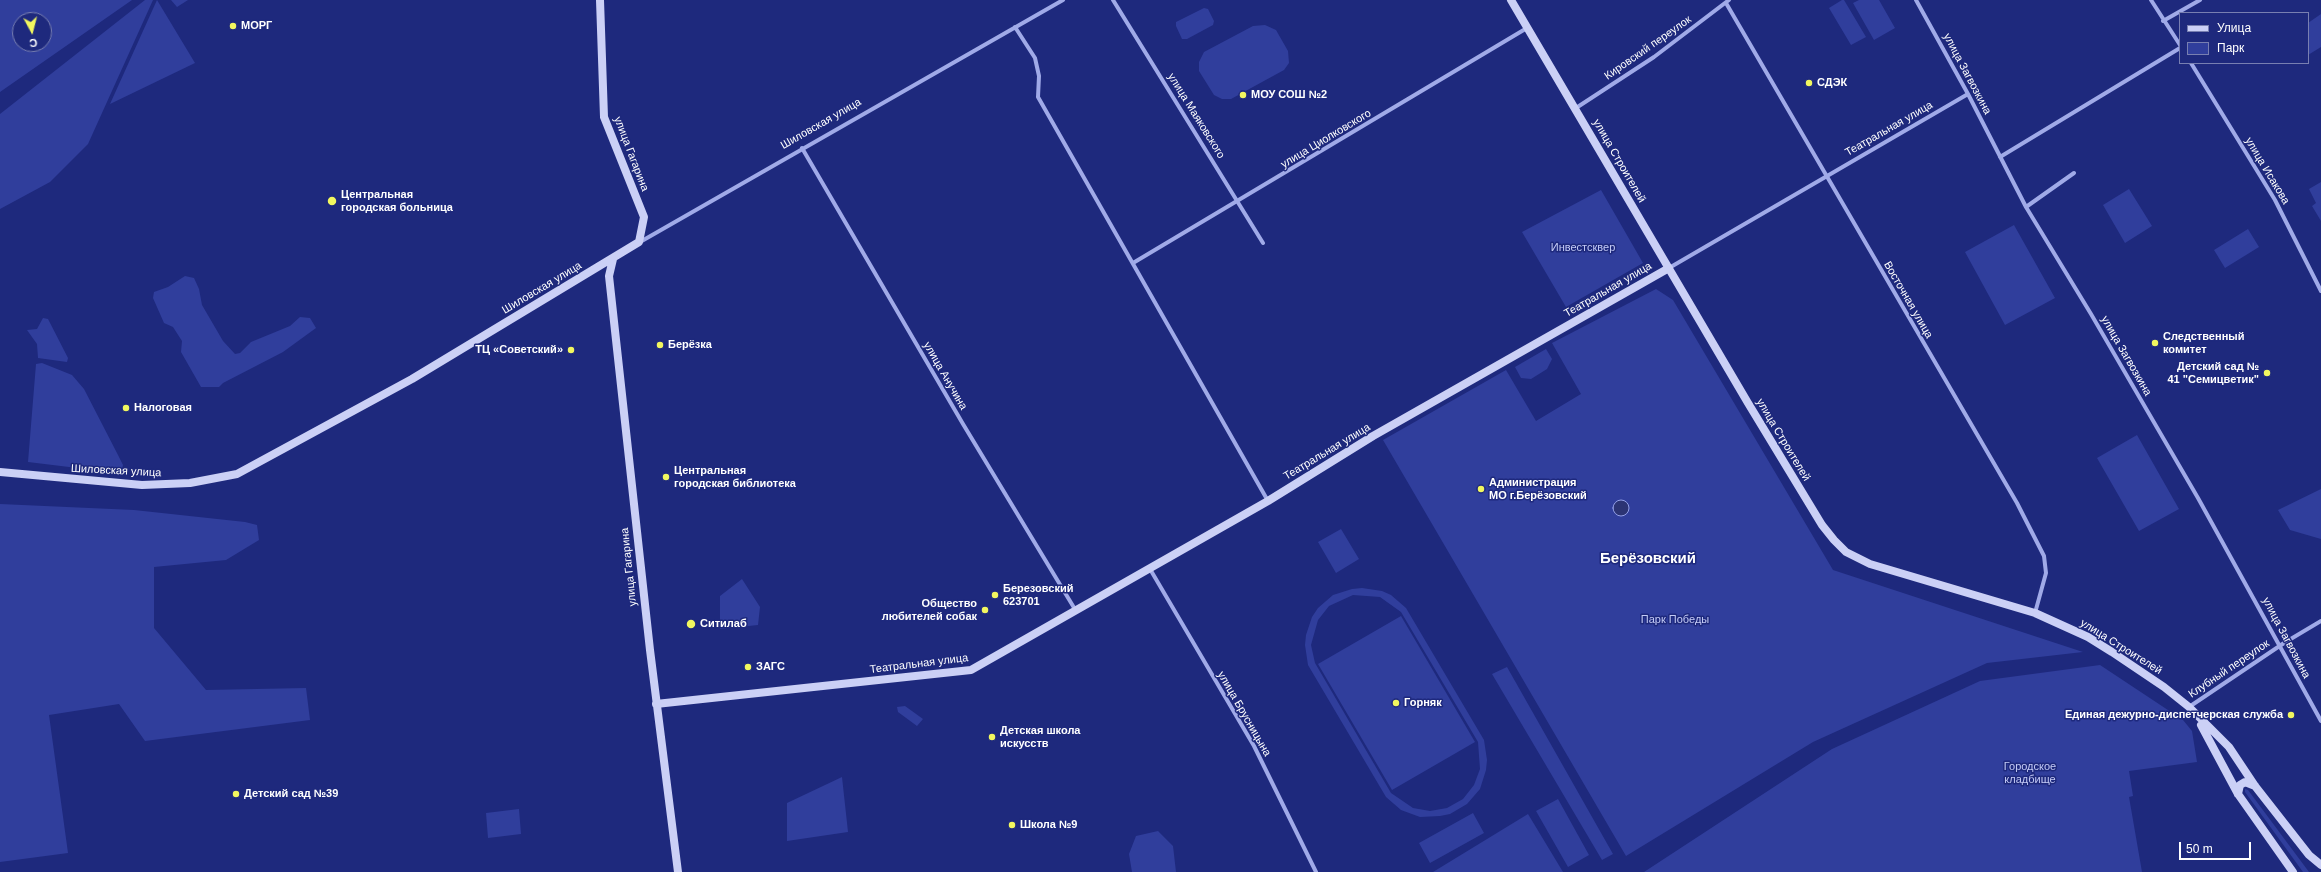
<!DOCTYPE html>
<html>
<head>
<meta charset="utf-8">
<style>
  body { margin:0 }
  #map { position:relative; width:2321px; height:872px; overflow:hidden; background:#1e297d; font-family:Helvetica,sans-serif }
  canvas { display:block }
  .legend { position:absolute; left:2179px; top:12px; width:130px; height:52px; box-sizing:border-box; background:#1e297d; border:1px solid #787fb1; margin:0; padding:5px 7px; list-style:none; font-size:12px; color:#fff }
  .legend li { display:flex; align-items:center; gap:8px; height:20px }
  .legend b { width:20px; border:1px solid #787fb1 }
  .north { position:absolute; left:12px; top:12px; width:40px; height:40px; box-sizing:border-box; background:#1e297d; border:1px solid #787fb1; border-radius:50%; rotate:173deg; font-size:11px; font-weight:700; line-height:16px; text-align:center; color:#fff }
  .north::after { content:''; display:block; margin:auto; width:14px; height:18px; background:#f2f75f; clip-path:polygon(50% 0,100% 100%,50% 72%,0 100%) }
  .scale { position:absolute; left:2179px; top:842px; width:72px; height:18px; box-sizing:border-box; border:2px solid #fff; border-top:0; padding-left:5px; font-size:12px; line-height:14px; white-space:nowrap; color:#fff; -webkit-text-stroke:3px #1e297d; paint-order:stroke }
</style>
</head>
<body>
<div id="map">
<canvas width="2321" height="872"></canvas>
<ul class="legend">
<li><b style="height:5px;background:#cbd0f6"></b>Улица</li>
<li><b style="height:11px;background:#303e9c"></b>Парк</li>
</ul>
<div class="north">С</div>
<div class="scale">50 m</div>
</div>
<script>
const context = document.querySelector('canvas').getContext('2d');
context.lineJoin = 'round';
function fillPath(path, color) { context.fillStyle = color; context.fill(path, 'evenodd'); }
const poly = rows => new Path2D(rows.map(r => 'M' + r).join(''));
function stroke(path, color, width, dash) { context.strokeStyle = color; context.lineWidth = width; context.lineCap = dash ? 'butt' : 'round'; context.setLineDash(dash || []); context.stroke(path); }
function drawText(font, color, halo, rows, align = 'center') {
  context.font = font + ' Helvetica,sans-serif'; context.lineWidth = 3; context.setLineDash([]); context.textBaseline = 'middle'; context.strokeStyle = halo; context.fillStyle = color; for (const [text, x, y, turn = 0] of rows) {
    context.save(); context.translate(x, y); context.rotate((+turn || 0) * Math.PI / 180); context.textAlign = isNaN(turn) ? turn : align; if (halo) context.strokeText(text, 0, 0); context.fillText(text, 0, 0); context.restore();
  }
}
fillPath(poly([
  [0,0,132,0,0,92],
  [20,20,44,20,44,44,20,44],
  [145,0,153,0,88,144,50,182,0,209,0,114],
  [157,0,195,63,110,104],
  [171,0,188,0,177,7],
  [1842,0,1844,0,1866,37,1851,45,1829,8],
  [1859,0,1879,0,1895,28,1874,40,1853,3],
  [1204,8,1208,9,1214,21,1213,25,1187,39,1182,39,1176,26,1176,22],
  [2321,14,2321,47,2308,55,2308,23],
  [1265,25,1276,30,1288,51,1289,63,1284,70,1231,99,1222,99,1214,95,1199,71,1199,62,1204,52,1253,26],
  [2321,182,2321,221,2312,206,2316,203,2309,189],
  [2129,189,2152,226,2125,243,2103,205],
  [1601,190,1643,263,1566,307,1522,232],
  [2014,225,2055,298,2005,325,1965,252],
  [2248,229,2259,247,2225,268,2214,250],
  [185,276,194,278,199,289,202,305,223,341,235,354,240,353,251,342,290,326,300,317,310,318,316,328,283,352,223,383,219,387,201,387,181,352,182,341,173,327,164,323,153,298,154,292,168,287],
  [1656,289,1673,300,1833,570,2083,652,1987,663,1813,742,1626,856,1383,440,1506,370,1536,421,1581,394,1552,343],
  [43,318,48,319,68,358,67,362,38,358,37,344,27,330,37,329],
  [1546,349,1552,359,1547,369,1531,379,1521,378,1515,367],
  [42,363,72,375,84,389,118,455,123,465,122,469,102,471,28,462,36,364],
  [2137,435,2179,509,2139,531,2097,458],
  [2321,489,2321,539,2290,530,2278,510],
  [0,504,134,510,245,522,257,525,259,540,226,560,154,567,154,628,206,690,306,688,310,720,145,741,119,704,49,715,68,853,0,862],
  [1341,529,1359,559,1336,573,1318,542],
  [742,579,760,607,758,625,720,629,720,596],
  [1362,588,1382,591,1391,595,1406,608,1484,740,1487,760,1486,770,1480,789,1467,804,1450,814,1440,816,1420,817,1401,810,1386,797,1308,665,1305,645,1306,635,1312,617,1318,608,1333,595,1352,589],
  [1353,595,1380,597,1401,612,1478,742,1480,769,1474,785,1463,799,1447,808,1430,811,1413,808,1391,793,1315,663,1311,645,1318,620,1329,606],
  [1401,616,1475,742,1392,790,1318,664],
  [2100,665,2183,720,2192,731,2197,762,2129,771,2133,796,2129,797,2142,872,1644,872,1832,749,1980,681],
  [1507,667,1613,854,1602,860,1492,674],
  [905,706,923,719,917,726,898,712,897,707],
  [842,777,848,832,787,841,787,803],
  [2245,789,2248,790,2309,872,2303,872,2245,792],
  [1558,799,1589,855,1568,867,1536,811],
  [519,809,521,834,488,838,486,813],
  [1473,813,1484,833,1430,863,1419,843],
  [1528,814,1563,872,1433,872],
  [1158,831,1173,846,1176,872,1132,872,1129,854,1136,836]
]), '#303e9c');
const water = poly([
  '1613 508a8 8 0 1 1 16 0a8 8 0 1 1-16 0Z'
]);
fillPath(water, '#2c3474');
stroke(water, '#94a0e9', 1);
stroke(poly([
  [1113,0,1263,243],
  [1916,0,1968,94,2026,207,2091,314,2198,498,2321,721],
  [2151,0,2180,45],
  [1726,3,2017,503,2044,556,2046,573,2035,613],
  [2163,21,2200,0],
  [1015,27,1035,58,1039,76,1038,97,1268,501],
  [2191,63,2275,200,2321,291],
  [1576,108,1654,57,1729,0],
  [802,148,963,424,1076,611],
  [2000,157,2180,48],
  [2026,207,2074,173],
  [640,242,1063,0],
  [1133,263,1527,28],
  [1669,268,1968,94],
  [1150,569,1254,746,1316,872],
  [2189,707,2284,643,2321,621]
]), '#a0aae8', 4);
stroke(poly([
  [1511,0,1748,403,1822,525,1834,540,1846,552,1870,564,2035,613,2088,637,2112,652,2164,687,2189,707,2229,747,2255,786,2309,855,2321,865],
  [613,259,609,276,650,650,678,872],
  [0,472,142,485,190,483,237,474,412,379,639,242,644,217,604,117,600,0],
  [656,704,971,670,1268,501,1373,436,1669,268],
  [2201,725,2238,794,2293,872],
  [2238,794,2240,785,2245,782,2255,786]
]), '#cbd0f6', 8);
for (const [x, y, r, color] of [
  [233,26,4,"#f2f75f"],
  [1809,83,4,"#f2f75f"],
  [1243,95,4,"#f2f75f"],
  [332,201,5,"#f2f75f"],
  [2155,343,4,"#f2f75f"],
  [660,345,4,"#f2f75f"],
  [571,350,4,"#f2f75f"],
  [2267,373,4,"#f2f75f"],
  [126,408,4,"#f2f75f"],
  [666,477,4,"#f2f75f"],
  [1481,489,4,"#f2f75f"],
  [995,595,4,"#f2f75f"],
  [985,610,4,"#f2f75f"],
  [691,624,5,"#f2f75f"],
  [748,667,4,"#f2f75f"],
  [1396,703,4,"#f2f75f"],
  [2291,715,4,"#f2f75f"],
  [992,737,4,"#f2f75f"],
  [236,794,4,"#f2f75f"],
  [1012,825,4,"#f2f75f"]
]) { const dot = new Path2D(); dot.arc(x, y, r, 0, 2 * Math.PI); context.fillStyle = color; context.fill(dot); stroke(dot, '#1e297d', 1.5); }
drawText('bold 11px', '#fff', '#1e297d', [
  ["МОРГ",241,26],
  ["СДЭК",1817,83],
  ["МОУ СОШ №2",1251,95],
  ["Центральная",341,195],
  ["городская больница",341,208],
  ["Следственный",2163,337],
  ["комитет",2163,350],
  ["Берёзка",668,345],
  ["ТЦ «Советский»",563,350,"right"],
  ["Детский сад №",2259,367,"right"],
  ["41 \"Семицветик\"",2259,380,"right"],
  ["Налоговая",134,408],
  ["Центральная",674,471],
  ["городская библиотека",674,484],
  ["Администрация",1489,483],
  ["МО г.Берёзовский",1489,496],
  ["Березовский",1003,589],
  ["623701",1003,602],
  ["Общество",977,604,"right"],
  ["любителей собак",977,617,"right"],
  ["Ситилаб",700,624],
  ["ЗАГС",756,667],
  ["Горняк",1404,703],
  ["Единая дежурно-диспетчерская служба",2283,715,"right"],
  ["Детская школа",1000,731],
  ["искусств",1000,744],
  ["Детский сад №39",244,794],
  ["Школа №9",1020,825]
], 'left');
drawText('11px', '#fff', '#1e297d', [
  ["Кировский переулок",1648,48,-35],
  ["улица Загвозкина",1967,74,62],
  ["улица Маяковского",1196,116,58],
  ["Шиловская улица",821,124,-30],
  ["Театральная улица",1889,129,-30],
  ["улица Циолковского",1326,139,-31],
  ["улица Гагарина",631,154,69],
  ["улица Строителей",1619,161,60],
  ["улица Исакова",2267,171,59],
  ["Шиловская улица",542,288,-31],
  ["Театральная улица",1608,290,-30],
  ["Восточная улица",1908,300,60],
  ["улица Загвозкина",2126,356,60],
  ["улица Анучина",945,376,60],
  ["улица Строителей",1783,440,59],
  ["Театральная улица",1327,452,-31],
  ["Шиловская улица",116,471,3],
  ["улица Гагарина",629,567,-96],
  ["улица Загвозкина",2286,638,62],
  ["улица Строителей",2121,647,32],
  ["Театральная улица",919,664,-7],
  ["Клубный переулок",2229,669,-34],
  ["улица Брусницына",1244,714,60]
]);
drawText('11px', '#c4cbf6', '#1e297d', [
  ["Инвестсквер",1583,248],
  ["Парк Победы",1675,620],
  ["Городское",2030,767],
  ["кладбище",2030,780]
]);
drawText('bold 15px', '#fff', '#1e297d', [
  ["Берёзовский",1648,559]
]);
</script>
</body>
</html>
